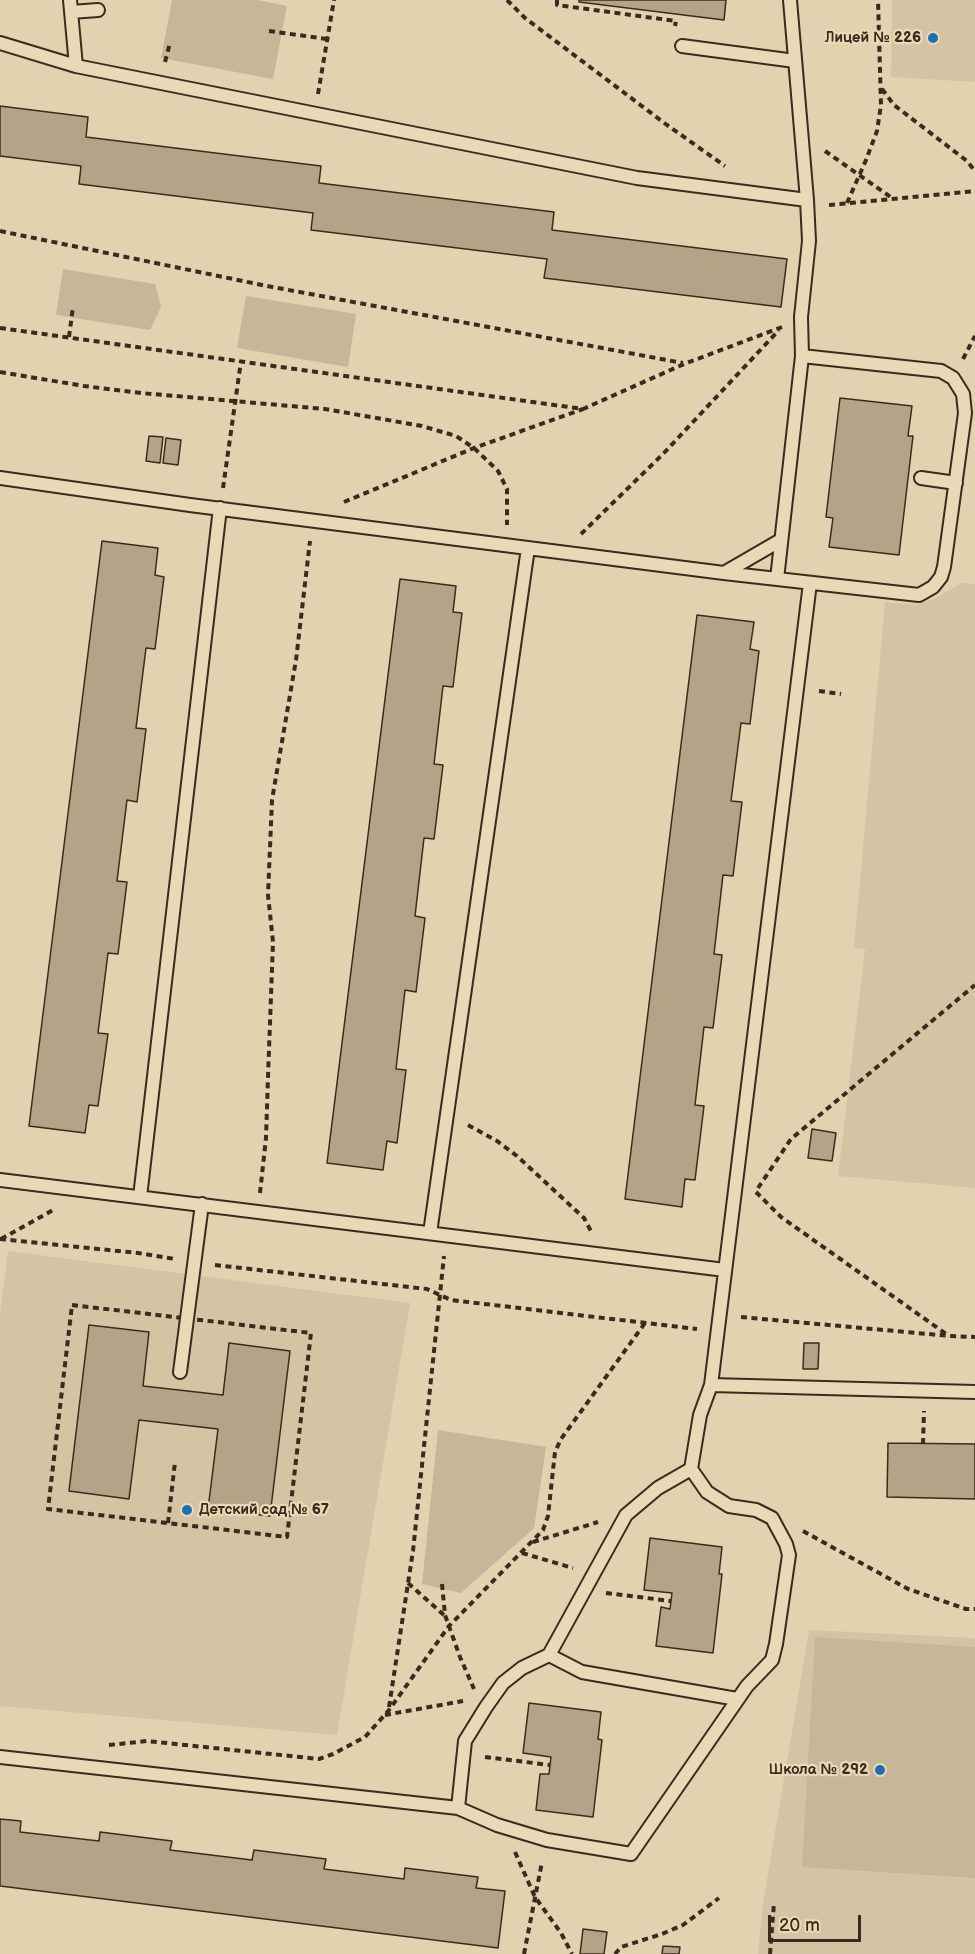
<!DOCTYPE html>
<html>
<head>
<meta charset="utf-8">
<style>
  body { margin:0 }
  #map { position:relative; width:975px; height:1954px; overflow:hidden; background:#e3d2b0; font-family:"Balsamiq Sans",sans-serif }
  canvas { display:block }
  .scale { position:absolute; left:768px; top:1915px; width:93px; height:27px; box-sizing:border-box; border:3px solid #3b2a1e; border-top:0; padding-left:8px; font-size:18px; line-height:21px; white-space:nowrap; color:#3b2a1e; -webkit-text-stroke:4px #ead9b6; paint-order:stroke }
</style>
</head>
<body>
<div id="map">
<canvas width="975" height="1954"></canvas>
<div class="scale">20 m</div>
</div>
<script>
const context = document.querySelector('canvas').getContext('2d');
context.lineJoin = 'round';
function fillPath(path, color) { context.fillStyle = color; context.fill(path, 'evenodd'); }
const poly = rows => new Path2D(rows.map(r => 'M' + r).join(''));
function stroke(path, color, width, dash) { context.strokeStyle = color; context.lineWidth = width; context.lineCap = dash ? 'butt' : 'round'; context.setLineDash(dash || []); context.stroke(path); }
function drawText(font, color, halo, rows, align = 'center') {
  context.font = font + ' "Balsamiq Sans",sans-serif'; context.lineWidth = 4.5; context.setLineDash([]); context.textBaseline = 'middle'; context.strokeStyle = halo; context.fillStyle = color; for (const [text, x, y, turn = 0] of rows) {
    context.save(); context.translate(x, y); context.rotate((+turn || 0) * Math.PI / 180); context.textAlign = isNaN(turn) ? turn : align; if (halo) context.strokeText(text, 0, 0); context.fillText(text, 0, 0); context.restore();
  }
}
fillPath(poly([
  [892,0,975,0,975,82,891,77],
  [962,583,975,584,975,1188,838,1176,865,949,854,948,885,602,917,605,934,599],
  [8,1251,410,1303,337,1735,0,1706,0,1315],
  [809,1630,975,1638,975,1954,758,1954,763,1903]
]), '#d5c4a4');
fillPath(poly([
  [172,0,257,0,287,6,273,79,161,58],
  [63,269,155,284,161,307,150,330,56,315],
  [246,296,356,314,348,367,237,348],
  [438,1430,546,1447,534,1528,461,1593,422,1584],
  [815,1637,975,1647,975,1878,802,1867]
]), '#c7b698');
const building = poly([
  [579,0,726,0,724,20,579,2,579,0],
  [0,106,88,117,86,137,321,166,319,183,554,212,552,230,787,259,781,307,544,278,547,259,311,230,313,213,79,184,81,166,0,156,0,106],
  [840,398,912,406,908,436,913,436,899,555,829,547,833,518,826,517,840,398],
  [149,436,163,437,160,463,146,461,149,436],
  [166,438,181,440,178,465,163,463,166,438],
  [102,541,158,548,155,575,164,577,155,649,146,648,136,728,146,729,137,802,127,800,117,881,127,882,118,954,108,953,98,1033,108,1034,98,1106,89,1105,85,1133,29,1126,102,541],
  [400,579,456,586,453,612,462,613,453,687,443,686,434,764,443,765,434,839,424,838,415,916,425,918,416,992,405,990,396,1069,406,1070,397,1143,387,1141,383,1170,327,1163,400,579],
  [697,615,754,622,750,649,759,651,750,724,741,723,731,801,742,802,733,876,723,875,714,954,722,955,713,1028,704,1027,695,1105,704,1106,695,1180,685,1179,682,1207,625,1199,697,615],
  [812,1129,836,1133,832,1161,808,1158,812,1129],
  [89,1325,149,1332,143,1386,223,1395,229,1343,290,1351,270,1516,208,1509,218,1429,139,1420,129,1499,69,1491,89,1325],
  [804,1343,819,1343,818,1369,803,1369,804,1343],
  [888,1443,975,1444,975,1499,887,1497,888,1443],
  [650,1538,722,1547,719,1574,722,1574,713,1653,656,1646,661,1607,670,1609,672,1593,644,1590,650,1538],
  [529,1703,601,1712,598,1739,602,1740,593,1817,536,1810,540,1774,549,1774,551,1757,523,1753,529,1703],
  [0,1819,21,1821,20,1832,99,1841,100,1832,172,1841,170,1850,252,1860,254,1850,326,1859,324,1869,404,1879,405,1868,478,1877,476,1888,505,1891,498,1948,0,1886,0,1819],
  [583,1929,607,1932,604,1954,580,1954,583,1929],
  [663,1946,680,1947,679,1954,662,1954,663,1946]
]);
fillPath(building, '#b4a387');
stroke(building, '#3b2a1e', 1.5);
const lane = poly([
  [70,0,76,66,637,178,807,200,809,241,801,317,802,356,777,579],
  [790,0,807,200],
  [71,12,98,10],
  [0,43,76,66],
  [682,46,795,61],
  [0,478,190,505,724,573,919,595,933,587,941,577,944,567,965,413,963,394,953,378,941,371,802,356],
  [921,478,956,483],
  [724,573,781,540],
  [0,1180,725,1270],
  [140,1197,220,508],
  [430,1233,528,548],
  [180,1372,202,1204],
  [711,1385,975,1392],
  [549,1655,582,1672,737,1699],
  [0,1757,458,1808,465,1741,486,1707,503,1683,522,1668,549,1655,626,1515,658,1488,691,1469,700,1415,711,1385,810,583],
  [458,1808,497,1825,547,1840,631,1854,747,1686,772,1660,776,1644,789,1555,786,1544,772,1518,756,1510,729,1506,707,1492,691,1469]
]);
stroke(lane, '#3b2a1e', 16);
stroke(poly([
  [507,0,525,18,667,125,725,166],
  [557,0,557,5,676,21,675,26],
  [269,31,327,39],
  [165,62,170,43],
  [882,89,894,105,967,161,975,171],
  [318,94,334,0],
  [825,151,892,198],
  [847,203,866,160,877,131,881,105,878,0],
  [829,205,975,191],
  [0,231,267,286,683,363],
  [0,328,583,409,684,364,782,327],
  [69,337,73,307],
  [963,359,975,336],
  [0,372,84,386,141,393,325,409,422,426,456,436,474,448,498,471,507,489,507,525],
  [223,488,241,361],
  [344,502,474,448,583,409],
  [581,534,664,453,779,330],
  [819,691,841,694],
  [468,1125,497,1141,517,1156,584,1218,592,1233],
  [758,1188,791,1139,975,985],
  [756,1192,781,1217,949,1336],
  [260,1193,266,1138,268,1077,273,942,268,895,272,800,296,660,310,541],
  [0,1239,138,1253,175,1259],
  [1,1239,55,1209],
  [215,1265,427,1289,451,1300,697,1329],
  [72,1305,311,1333,287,1537,48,1509,72,1305],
  [741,1317,950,1336,975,1337],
  [923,1444,924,1411],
  [168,1523,175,1462],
  [803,1531,908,1589,966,1609,975,1609],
  [533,1542,598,1522],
  [522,1553,573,1568],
  [408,1583,444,1615],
  [442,1584,445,1615,460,1657,474,1689],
  [606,1593,671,1601],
  [389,1707,413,1551,444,1256],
  [385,1715,463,1701],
  [109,1745,147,1741,319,1759,333,1754,365,1737,389,1710,449,1626,543,1530,548,1516,555,1452,561,1439,645,1323],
  [485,1757,550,1765],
  [515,1852,535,1897,561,1933,572,1954],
  [524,1954,542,1862],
  [615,1954,621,1947,662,1934,683,1925,719,1898],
  [770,1954,774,1903]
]), '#3b2a1e', 4, [6, 4.5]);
stroke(lane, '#ead9b6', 12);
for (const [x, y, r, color] of [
  [933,38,6,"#1f6fb2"],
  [187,1510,6,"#1f6fb2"],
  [880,1770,6,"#1f6fb2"]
]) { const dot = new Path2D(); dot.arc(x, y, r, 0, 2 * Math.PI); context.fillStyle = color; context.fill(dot); stroke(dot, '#ead9b6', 2); }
drawText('bold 15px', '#3b2a1e', '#ead9b6', [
  ["Лицей № 226",921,38],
  ["Детский сад № 67",199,1510,"left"],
  ["Школа № 292",868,1770]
], 'right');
</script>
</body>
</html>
